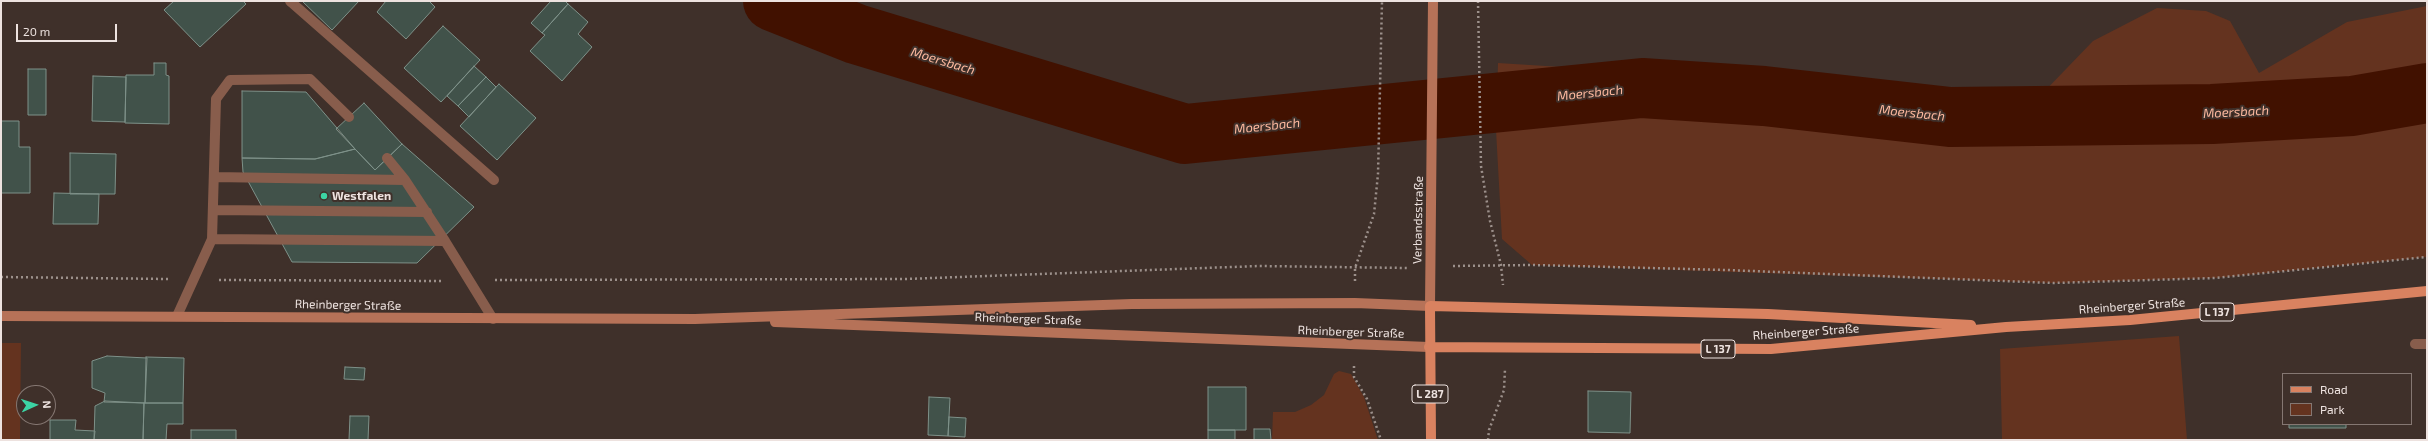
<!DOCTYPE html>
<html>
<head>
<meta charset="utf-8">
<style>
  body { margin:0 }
  #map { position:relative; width:2428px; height:441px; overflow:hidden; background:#3f302a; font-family:"Exo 2",sans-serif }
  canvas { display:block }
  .frame { position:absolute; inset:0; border:2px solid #ede2df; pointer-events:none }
  .legend { position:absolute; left:2282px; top:373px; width:130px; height:52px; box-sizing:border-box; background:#3f302a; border:1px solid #857772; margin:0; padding:5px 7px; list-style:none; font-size:12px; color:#ede2df }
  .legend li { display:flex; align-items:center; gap:8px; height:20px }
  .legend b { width:20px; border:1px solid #857772 }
  .north { position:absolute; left:16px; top:385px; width:40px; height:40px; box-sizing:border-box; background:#3f302a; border:1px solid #857772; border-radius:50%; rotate:87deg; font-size:11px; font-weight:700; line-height:16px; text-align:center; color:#ede2df }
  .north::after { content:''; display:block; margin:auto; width:14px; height:18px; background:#3cd4a4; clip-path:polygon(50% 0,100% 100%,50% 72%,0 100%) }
  .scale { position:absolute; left:16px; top:24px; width:101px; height:18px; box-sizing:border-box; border:2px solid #ede2df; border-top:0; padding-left:5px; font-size:12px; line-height:14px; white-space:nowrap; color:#ede2df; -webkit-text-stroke:3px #3f302a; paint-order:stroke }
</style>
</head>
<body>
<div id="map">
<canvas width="2428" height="441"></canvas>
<div class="frame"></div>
<ul class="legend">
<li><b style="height:5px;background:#d98260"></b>Road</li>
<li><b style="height:11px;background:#64331f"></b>Park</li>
</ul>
<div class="north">N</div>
<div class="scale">20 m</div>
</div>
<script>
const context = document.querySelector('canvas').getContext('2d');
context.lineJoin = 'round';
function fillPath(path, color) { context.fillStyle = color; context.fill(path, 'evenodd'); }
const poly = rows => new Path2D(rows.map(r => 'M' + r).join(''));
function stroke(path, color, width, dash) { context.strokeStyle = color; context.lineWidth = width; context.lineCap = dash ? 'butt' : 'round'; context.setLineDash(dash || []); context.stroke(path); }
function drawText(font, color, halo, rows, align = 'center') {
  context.font = font + ' "Exo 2",sans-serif'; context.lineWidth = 4; context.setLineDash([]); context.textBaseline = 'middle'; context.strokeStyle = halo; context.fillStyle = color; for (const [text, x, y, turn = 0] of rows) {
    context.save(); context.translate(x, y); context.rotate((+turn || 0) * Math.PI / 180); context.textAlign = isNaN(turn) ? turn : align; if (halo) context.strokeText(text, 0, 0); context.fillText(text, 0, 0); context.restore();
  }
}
fillPath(poly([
  [2427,6,2427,257,2215,278,2053,283,1532,265,1502,239,1496,130,1498,63,2039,97,2093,41,2157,8,2206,11,2230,21,2259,73,2347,22],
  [2179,336,2187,440,2002,440,2000,349],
  [1,343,21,343,20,440,1,440],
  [1339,371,1351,374,1364,397,1378,440,1272,440,1273,412,1295,412,1311,405,1324,395,1334,374]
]), '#64331f');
stroke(poly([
  [773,1,856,34,1185,134,1642,88,1764,96,1950,117,2212,114,2352,106,2427,93]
]), '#411100', 60);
const building = poly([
  [174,1,243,1,246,4,200,47,164,10,174,1],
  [302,1,359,1,332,30,302,1],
  [386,1,429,1,435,7,406,39,377,12,386,1],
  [551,1,565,1,568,4,542,33,531,23,551,1],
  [568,4,588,22,578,34,592,47,562,81,530,51,545,35,542,33,568,4],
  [443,26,480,60,441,102,404,68,443,26],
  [154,63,166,63,166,75,169,76,169,124,125,123,126,75,154,75,154,63],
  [474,66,486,77,458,106,447,96,474,66],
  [28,69,46,69,46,115,28,115,28,69],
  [93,76,126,77,125,122,92,121,93,76],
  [486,77,496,87,469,117,458,106,486,77],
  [499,84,536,118,497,160,460,126,499,84],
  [242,91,306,92,355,149,315,159,242,158,242,91],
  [364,103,402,144,375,170,336,129,364,103],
  [1,121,19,121,19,147,30,147,30,193,1,193,1,121],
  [402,144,474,207,417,263,292,262,243,172,242,158,315,159,355,149,375,170,402,144],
  [70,153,116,154,115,194,70,194,70,153],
  [54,193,99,194,98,224,53,224,54,193],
  [107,356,147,358,145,403,104,402,105,393,92,388,92,361,107,356],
  [146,357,184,358,183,403,145,403,146,357],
  [345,367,365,368,364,380,344,379,345,367],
  [1208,387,1246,387,1246,430,1208,430,1208,387],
  [1588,391,1631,392,1630,433,1588,432,1588,391],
  [929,397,950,398,948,436,928,435,929,397],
  [105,401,144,403,143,440,94,440,95,406,105,401],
  [144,403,183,403,183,424,167,424,166,440,143,440,144,403],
  [350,416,369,416,368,440,349,440,350,416],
  [949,417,966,418,965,437,948,436,949,417],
  [50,420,76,420,75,430,95,431,94,440,50,440,50,420],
  [2289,424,2346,424,2346,428,2289,428,2289,424],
  [1254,429,1270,429,1271,440,1254,440,1254,429],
  [191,430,236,430,236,440,191,440,191,430],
  [1208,430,1235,430,1235,440,1208,440,1208,430]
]);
fillPath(building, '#41524a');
stroke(building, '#7e9189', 1);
stroke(poly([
  [1478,1,1481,166,1490,221,1501,265,1503,285],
  [1453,266,1532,265,1727,270,2053,283,2215,278,2427,257],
  [1,277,168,279],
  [219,280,442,281],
  [495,280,905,279,1259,266,1408,268],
  [1355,281,1355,268,1374,214,1378,174,1382,1],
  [1354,366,1354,377,1367,399,1381,440],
  [1488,440,1489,430,1504,390,1505,369]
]), '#9c908b', 2.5, [2, 3]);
stroke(poly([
  [291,2,494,180],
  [387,158,405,180,445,241,493,319],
  [214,177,405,180],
  [213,210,427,212],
  [212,239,445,241],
  [177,316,212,239,216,99,230,80,310,79,349,117]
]), '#885d4c', 10);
stroke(poly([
  [290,1,291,2],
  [2415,344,2427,344]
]), '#885d4c', 10);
stroke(poly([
  [1,316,695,319,1132,304,1355,303,1430,306,1433,1],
  [775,322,1429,347]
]), '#b67258', 10);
stroke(poly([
  [1429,347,1771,349,2006,327,2130,320,2427,291],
  [1431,440,1430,306,1768,314,1971,325]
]), '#d98260', 10);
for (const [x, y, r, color] of [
  [324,196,4,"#3cd4a4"]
]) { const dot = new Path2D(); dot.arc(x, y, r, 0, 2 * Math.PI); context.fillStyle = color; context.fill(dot); stroke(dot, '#3f302a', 1.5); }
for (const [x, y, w] of [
  [2217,312,34],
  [1718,349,34],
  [1430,394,36]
]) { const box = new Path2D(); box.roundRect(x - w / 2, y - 9, w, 18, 3); context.fillStyle = '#3f302a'; context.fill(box); stroke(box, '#ede2df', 1); }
drawText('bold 11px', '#ede2df', null, [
  ["L 137",2217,312],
  ["L 137",1718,349],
  ["L 287",1430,394]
]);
drawText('bold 12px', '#ede2df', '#3f302a', [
  ["Westfalen",332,196]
], 'left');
drawText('12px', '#ede2df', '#3f302a', [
  ["Verbandsstraße",1418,220,-89],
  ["Rheinberger Straße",348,305,1],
  ["Rheinberger Straße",2132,306,-4],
  ["Rheinberger Straße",1028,319,2],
  ["Rheinberger Straße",1351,332,2],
  ["Rheinberger Straße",1806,332,-4]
]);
drawText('italic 13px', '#fcb89e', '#3f302a', [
  ["Moersbach",943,61,17],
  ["Moersbach",1590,93,-6],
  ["Moersbach",2236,112,-3],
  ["Moersbach",1912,113,6],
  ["Moersbach",1267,126,-6]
]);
</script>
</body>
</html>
